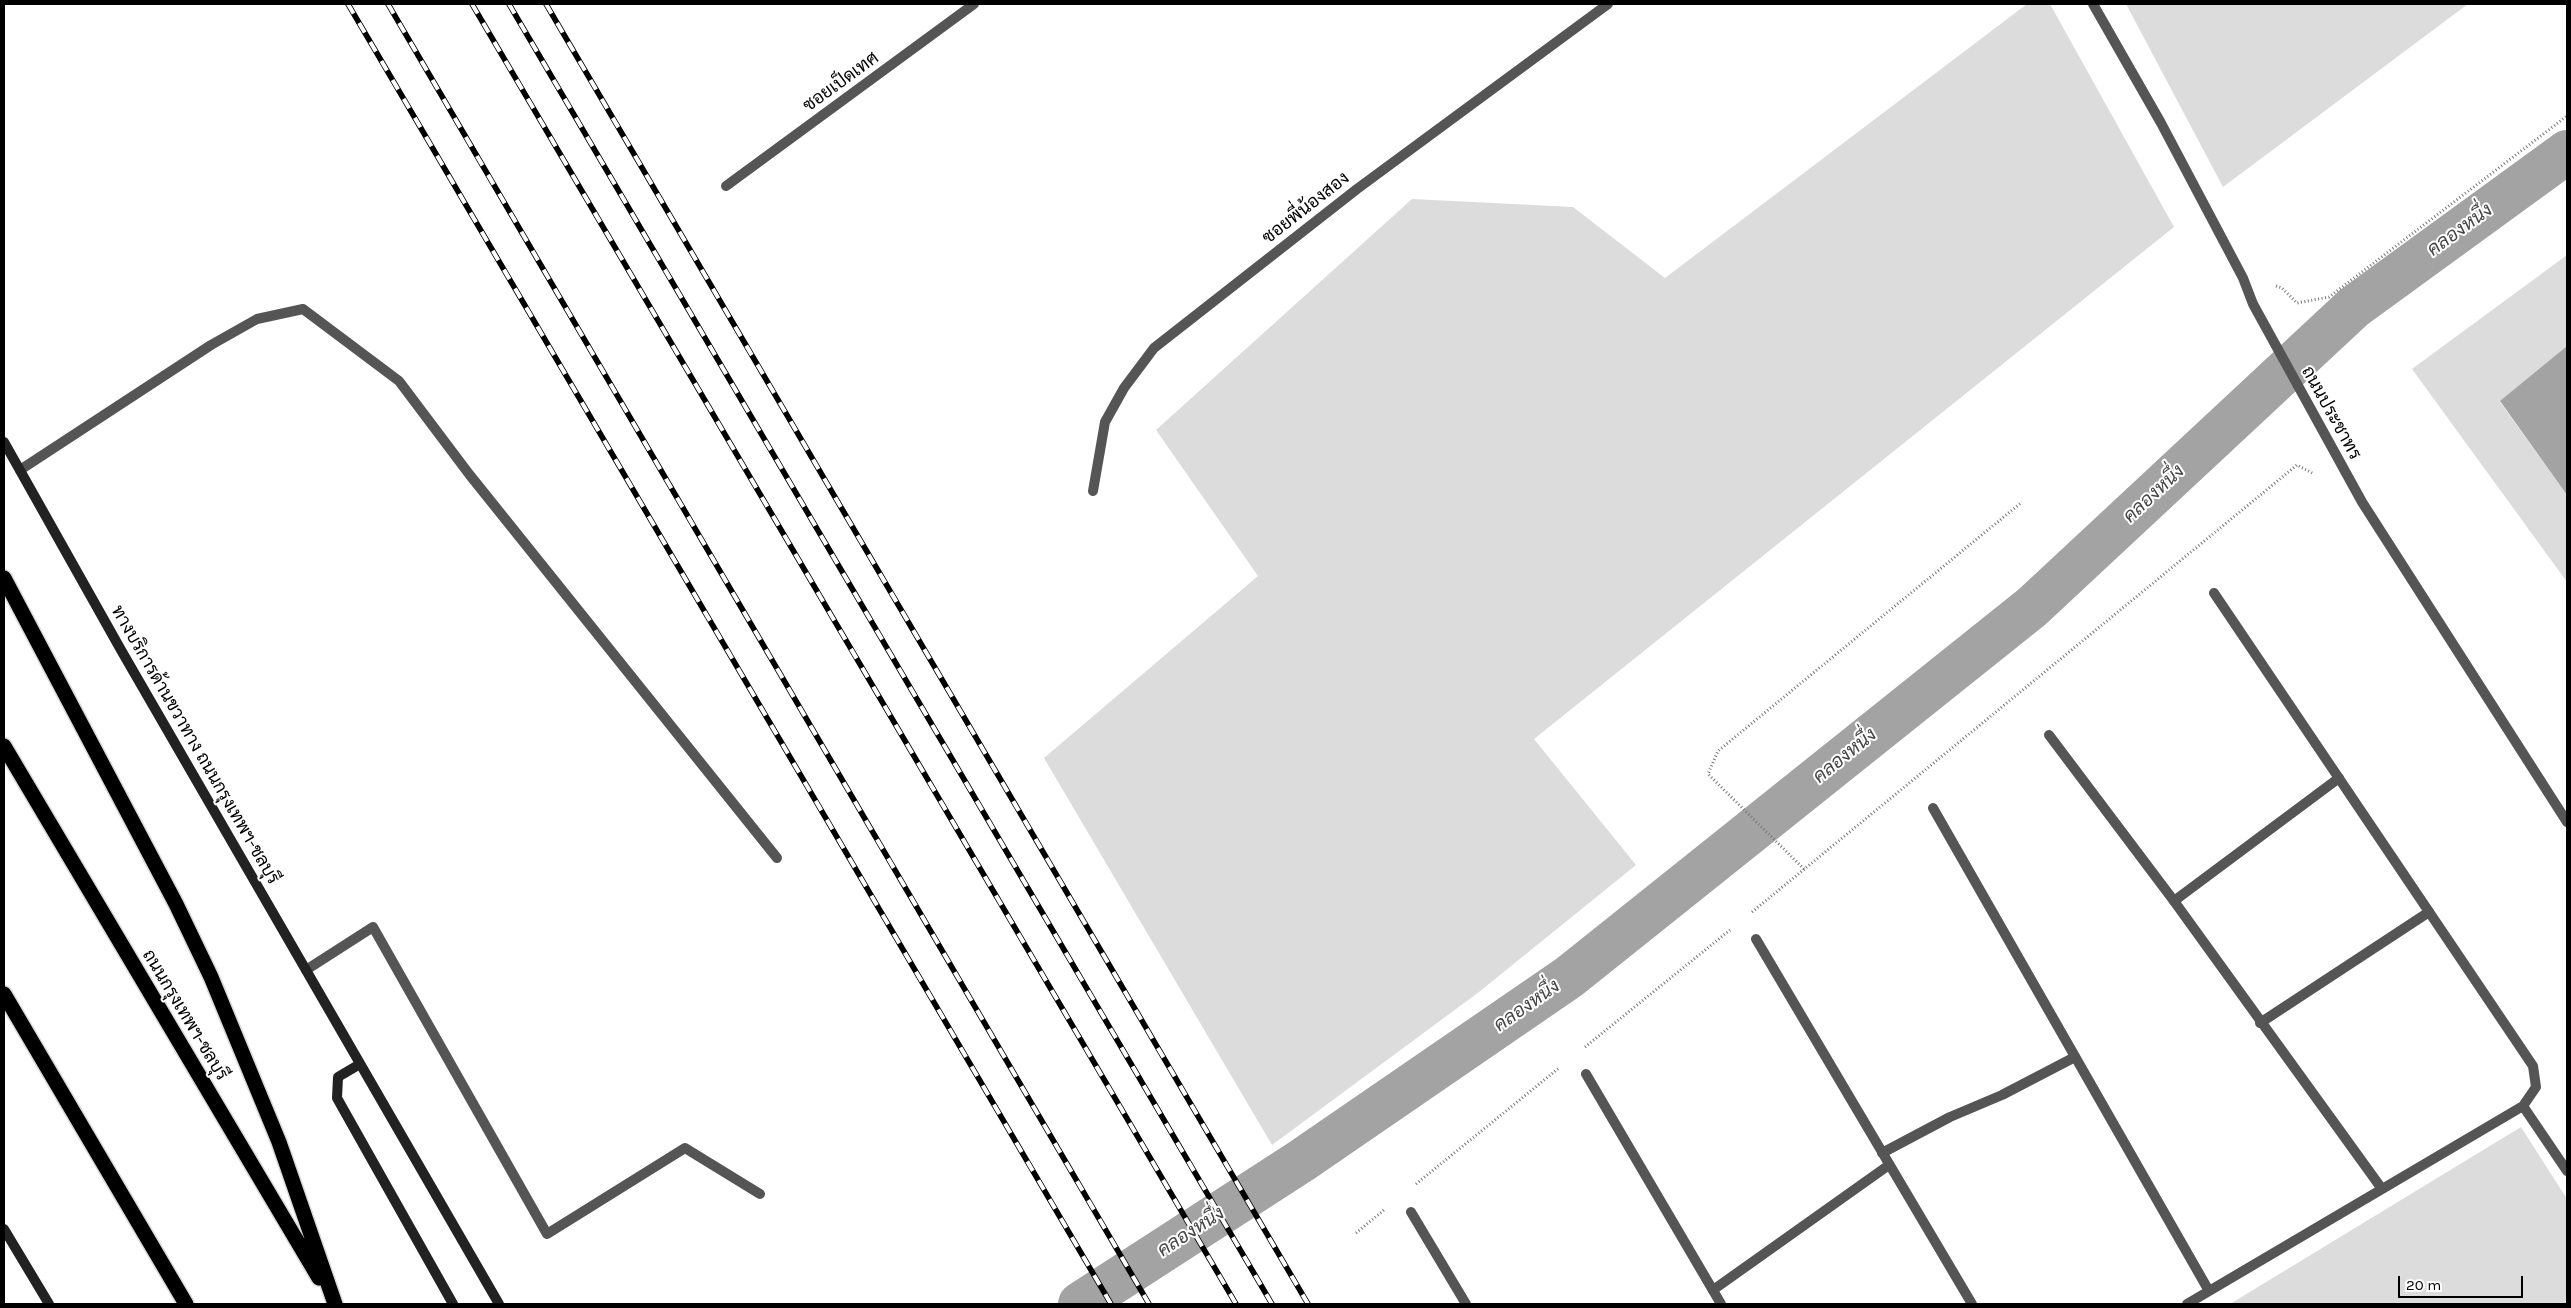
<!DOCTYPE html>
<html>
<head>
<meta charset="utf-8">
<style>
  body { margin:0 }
  #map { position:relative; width:2571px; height:1308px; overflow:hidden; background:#fff; font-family:Karla,sans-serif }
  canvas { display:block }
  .frame { position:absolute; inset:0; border:5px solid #000; pointer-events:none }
  .scale { position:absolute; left:2398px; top:1276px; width:125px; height:22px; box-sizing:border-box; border:2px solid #000; border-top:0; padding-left:6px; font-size:15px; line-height:18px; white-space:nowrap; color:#000; -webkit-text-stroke:4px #fff; paint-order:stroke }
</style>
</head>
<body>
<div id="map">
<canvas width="2571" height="1308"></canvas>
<div class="frame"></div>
<div class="scale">20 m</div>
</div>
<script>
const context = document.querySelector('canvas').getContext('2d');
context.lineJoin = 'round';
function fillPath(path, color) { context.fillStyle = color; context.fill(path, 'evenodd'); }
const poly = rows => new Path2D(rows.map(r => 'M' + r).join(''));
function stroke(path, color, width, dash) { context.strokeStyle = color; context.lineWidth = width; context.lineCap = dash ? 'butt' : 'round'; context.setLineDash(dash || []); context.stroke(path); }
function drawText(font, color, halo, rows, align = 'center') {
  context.font = font + ' Karla,Sarabun,sans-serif'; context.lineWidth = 4; context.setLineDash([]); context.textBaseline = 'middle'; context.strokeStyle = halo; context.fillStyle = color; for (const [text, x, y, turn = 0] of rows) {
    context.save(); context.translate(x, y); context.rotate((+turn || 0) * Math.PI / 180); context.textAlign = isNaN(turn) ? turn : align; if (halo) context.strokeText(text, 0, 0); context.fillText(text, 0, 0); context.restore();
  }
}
fillPath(poly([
  [2027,4,2050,4,2174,227,1534,739,1636,865,1479,992,1272,1145,1044,758,1258,576,1156,430,1412,199,1573,207,1665,278],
  [2126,4,2468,4,2223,187],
  [2567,255,2567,346,2500,402,2567,495,2567,582,2412,369],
  [2521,1127,2567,1199,2567,1304,2230,1304]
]), '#dcdcdc');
fillPath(poly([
  [2567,346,2567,495,2500,401]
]), '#a3a3a3');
stroke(poly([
  [1080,1304,1301,1161,1569,977,2032,607,2354,307,2567,152]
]), '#a3a3a3', 44);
const highway = poly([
  [4,578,176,904,211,977,279,1142,335,1304],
  [4,746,319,1278],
  [4,994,186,1304]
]);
stroke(highway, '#dbdbdb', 18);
stroke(poly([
  [2276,286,2282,288,2297,303,2329,297,2567,116],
  [1804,869,1708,774,1718,751,2022,502],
  [1752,912,2297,465,2314,474],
  [1585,1047,1730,930],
  [1416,1184,1559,1068],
  [1356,1233,1384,1210]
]), '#777', 3, [1, 2.5]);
stroke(poly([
  [20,470,211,345,257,319,303,309,399,381,469,474,777,858],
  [2174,901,2339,778],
  [2260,1023,2429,912],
  [1882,1153,1950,1117,2002,1095,2075,1057],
  [1713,1290,1889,1165]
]), '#555', 10);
stroke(poly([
  [2093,4,2161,123,2243,278,2253,304,2362,502,2567,822],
  [726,186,974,4],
  [1093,491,1105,422,1124,388,1154,348,1357,189,1608,4],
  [2049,735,2174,901,2382,1189],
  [1933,808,2209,1291],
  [1756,939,1972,1304],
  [306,970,373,927,547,1234,685,1148,760,1194],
  [1586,1074,1721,1304],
  [2523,1106,2567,1171],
  [1411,1212,1466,1304],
  [2187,1304,2523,1106,2536,1087,2533,1066,2214,593]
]), '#555', 10);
stroke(poly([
  [4,442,121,650,499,1304],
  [360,1064,338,1077,337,1098,453,1304],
  [4,1229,49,1304]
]), '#222', 10);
stroke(highway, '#000', 15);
const rail = poly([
  [348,4,1111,1304],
  [388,4,1149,1304],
  [472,4,1236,1304],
  [509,4,1272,1304],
  [546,4,1308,1304]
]);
stroke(rail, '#000', 5.5);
stroke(rail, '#fff', 4, [11]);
drawText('18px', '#000', '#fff', [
  ["ซอยเป็ดเทศ",841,82,-36],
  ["ซอยพี่น้องสอง",1306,208,-38],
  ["ถนนประชาทร",2331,413,61],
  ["ทางบริการด้านขวาทาง ถนนกรุงเทพฯ-ชลบุรี",195,745,60],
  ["ถนนกรุงเทพฯ-ชลบุรี",185,1015,59]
]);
drawText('italic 19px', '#444', '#fff', [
  ["คลองหนึ่ง",2460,230,-36],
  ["คลองหนึ่ง",2154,494,-43],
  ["คลองหนึ่ง",1845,756,-39],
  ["คลองหนึ่ง",1527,1006,-35],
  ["คลองหนึ่ง",1191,1232,-33]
]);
</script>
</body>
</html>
